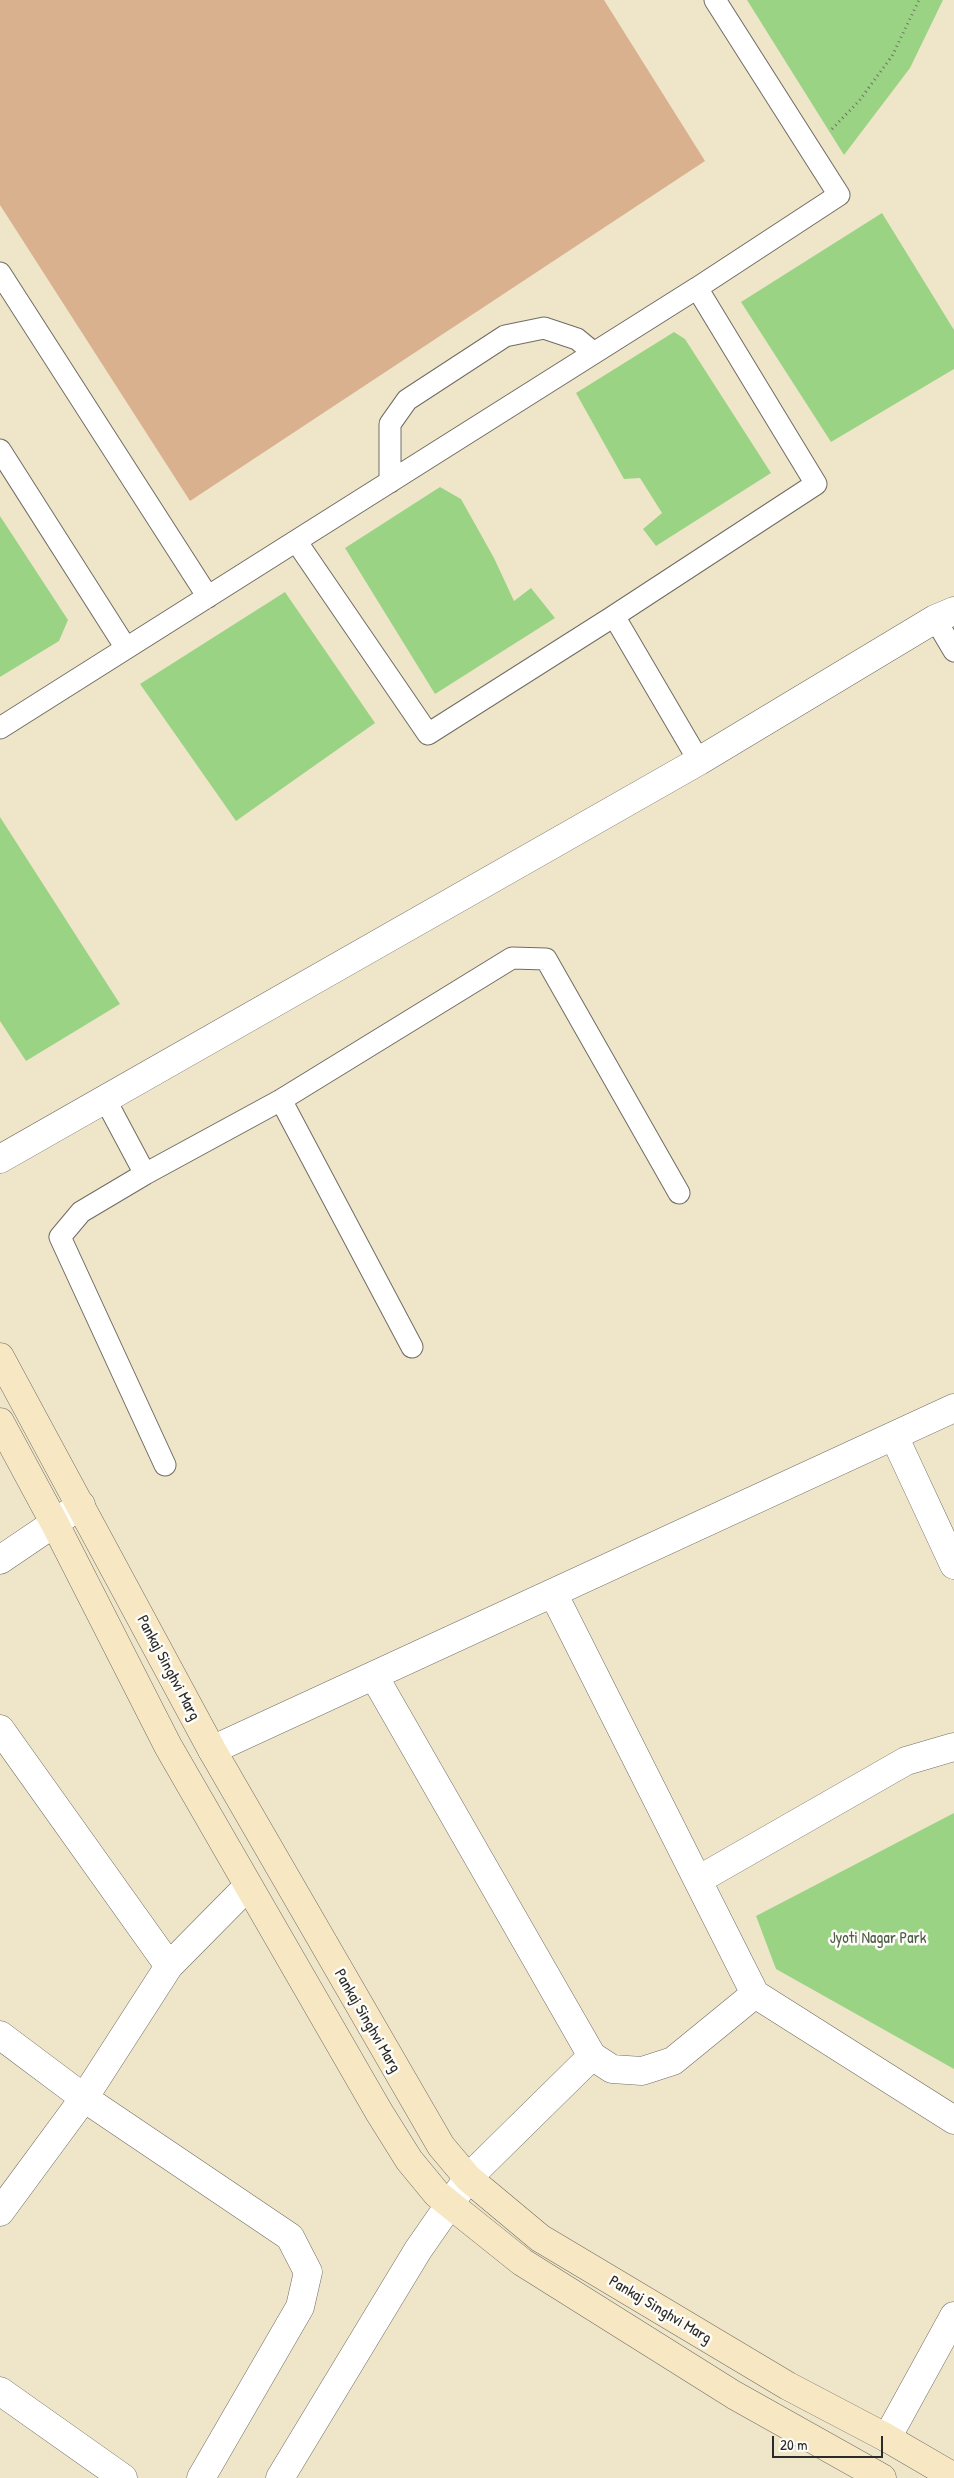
<!DOCTYPE html>
<html>
<head>
<meta charset="utf-8">
<style>
  body { margin:0 }
  #map { position:relative; width:954px; height:2478px; overflow:hidden; background:#efe6ca; font-family:"Patrick Hand",sans-serif }
  canvas { display:block }
  .scale { position:absolute; left:772px; top:2436px; width:111px; height:22px; box-sizing:border-box; border:2px solid #2b2b2b; border-top:0; padding-left:6px; font-size:15px; line-height:18px; white-space:nowrap; color:#2b2b2b; -webkit-text-stroke:4px #fdfcf7; paint-order:stroke }
</style>
</head>
<body>
<div id="map">
<canvas width="954" height="2478"></canvas>
<div class="scale">20 m</div>
</div>
<script>
const context = document.querySelector('canvas').getContext('2d');
context.lineJoin = 'round';
function fillPath(path, color) { context.fillStyle = color; context.fill(path, 'evenodd'); }
const poly = rows => new Path2D(rows.map(r => 'M' + r).join(''));
function stroke(path, color, width, dash) { context.strokeStyle = color; context.lineWidth = width; context.lineCap = dash ? 'butt' : 'round'; context.setLineDash(dash || []); context.stroke(path); }
function drawText(font, color, halo, rows, align = 'center') {
  context.font = font + ' "Patrick Hand",sans-serif'; context.lineWidth = 5; context.setLineDash([]); context.textBaseline = 'middle'; context.strokeStyle = halo; context.fillStyle = color; for (const [text, x, y, turn = 0] of rows) {
    context.save(); context.translate(x, y); context.rotate((+turn || 0) * Math.PI / 180); context.textAlign = isNaN(turn) ? turn : align; if (halo) context.strokeText(text, 0, 0); context.fillText(text, 0, 0); context.restore();
  }
}
fillPath(poly([
  [747,0,943,0,910,68,844,155],
  [882,213,954,330,954,369,831,442,741,302],
  [674,332,685,339,771,473,656,546,643,529,662,513,640,478,624,479,576,393],
  [440,487,461,499,494,558,514,601,531,588,555,618,435,694,345,548],
  [0,516,68,620,59,641,0,677],
  [285,592,375,723,236,821,140,684],
  [0,817,120,1004,26,1061,0,1021],
  [954,1813,954,2069,776,1969,756,1916]
]), '#9bd385');
fillPath(poly([
  [0,0,604,0,705,161,190,501,0,205]
]), '#d9b18f');
const lane = poly([
  [0,273,208,597],
  [0,450,126,648],
  [390,482,390,424,407,400,505,336,544,328,577,339,594,353],
  [296,541,697,288],
  [935,619,954,651],
  [0,728,296,541,428,734,614,616],
  [699,761,614,616,816,484,697,288,839,195,715,0],
  [105,1099,145,1174,281,1100,512,958,546,959,679,1193],
  [281,1100,412,1347],
  [145,1174,81,1212,60,1237,165,1465]
]);
const street = poly([
  [0,1159,699,761,935,619,954,611],
  [894,1436,954,1565],
  [0,1560,81,1505],
  [553,1593,755,1994,954,2120],
  [0,1729,169,1966,84,2098,0,2212],
  [212,1750,954,1408],
  [698,1880,906,1761,954,1747],
  [169,1966,248,1886],
  [0,2035,84,2098,290,2237,308,2272,300,2307,201,2478],
  [592,2056,612,2069,642,2071,673,2061,755,1994],
  [0,2391,123,2478],
  [887,2438,954,2316],
  [280,2478,418,2250,468,2178,592,2056,374,1676]
]);
const secondary = poly([
  [0,1357,212,1750,441,2146,468,2178,540,2238,788,2386,887,2438,954,2477],
  [0,1422,55,1524,168,1746,379,2112,409,2160,437,2194,522,2262,734,2395,882,2478]
]);
stroke(lane, '#706c63', 23);
stroke(street, '#706c63', 29);
stroke(secondary, '#706c63', 29);
stroke(poly([
  [832,129,859,101,892,56,919,0]
]), '#706c63', 3, [1, 4]);
stroke(lane, '#fff', 21);
stroke(street, '#fff', 28);
stroke(secondary, '#f7e8c3', 28);
drawText('16px', '#2b2b2b', '#fdfcf7', [
  ["Pankaj Singhvi Marg",168,1668,62],
  ["Pankaj Singhvi Marg",367,2021,60],
  ["Pankaj Singhvi Marg",660,2310,31]
]);
drawText('16px', '#4d5d46', '#fdfcf7', [
  ["Jyoti Nagar Park",878,1939]
]);
</script>
</body>
</html>
